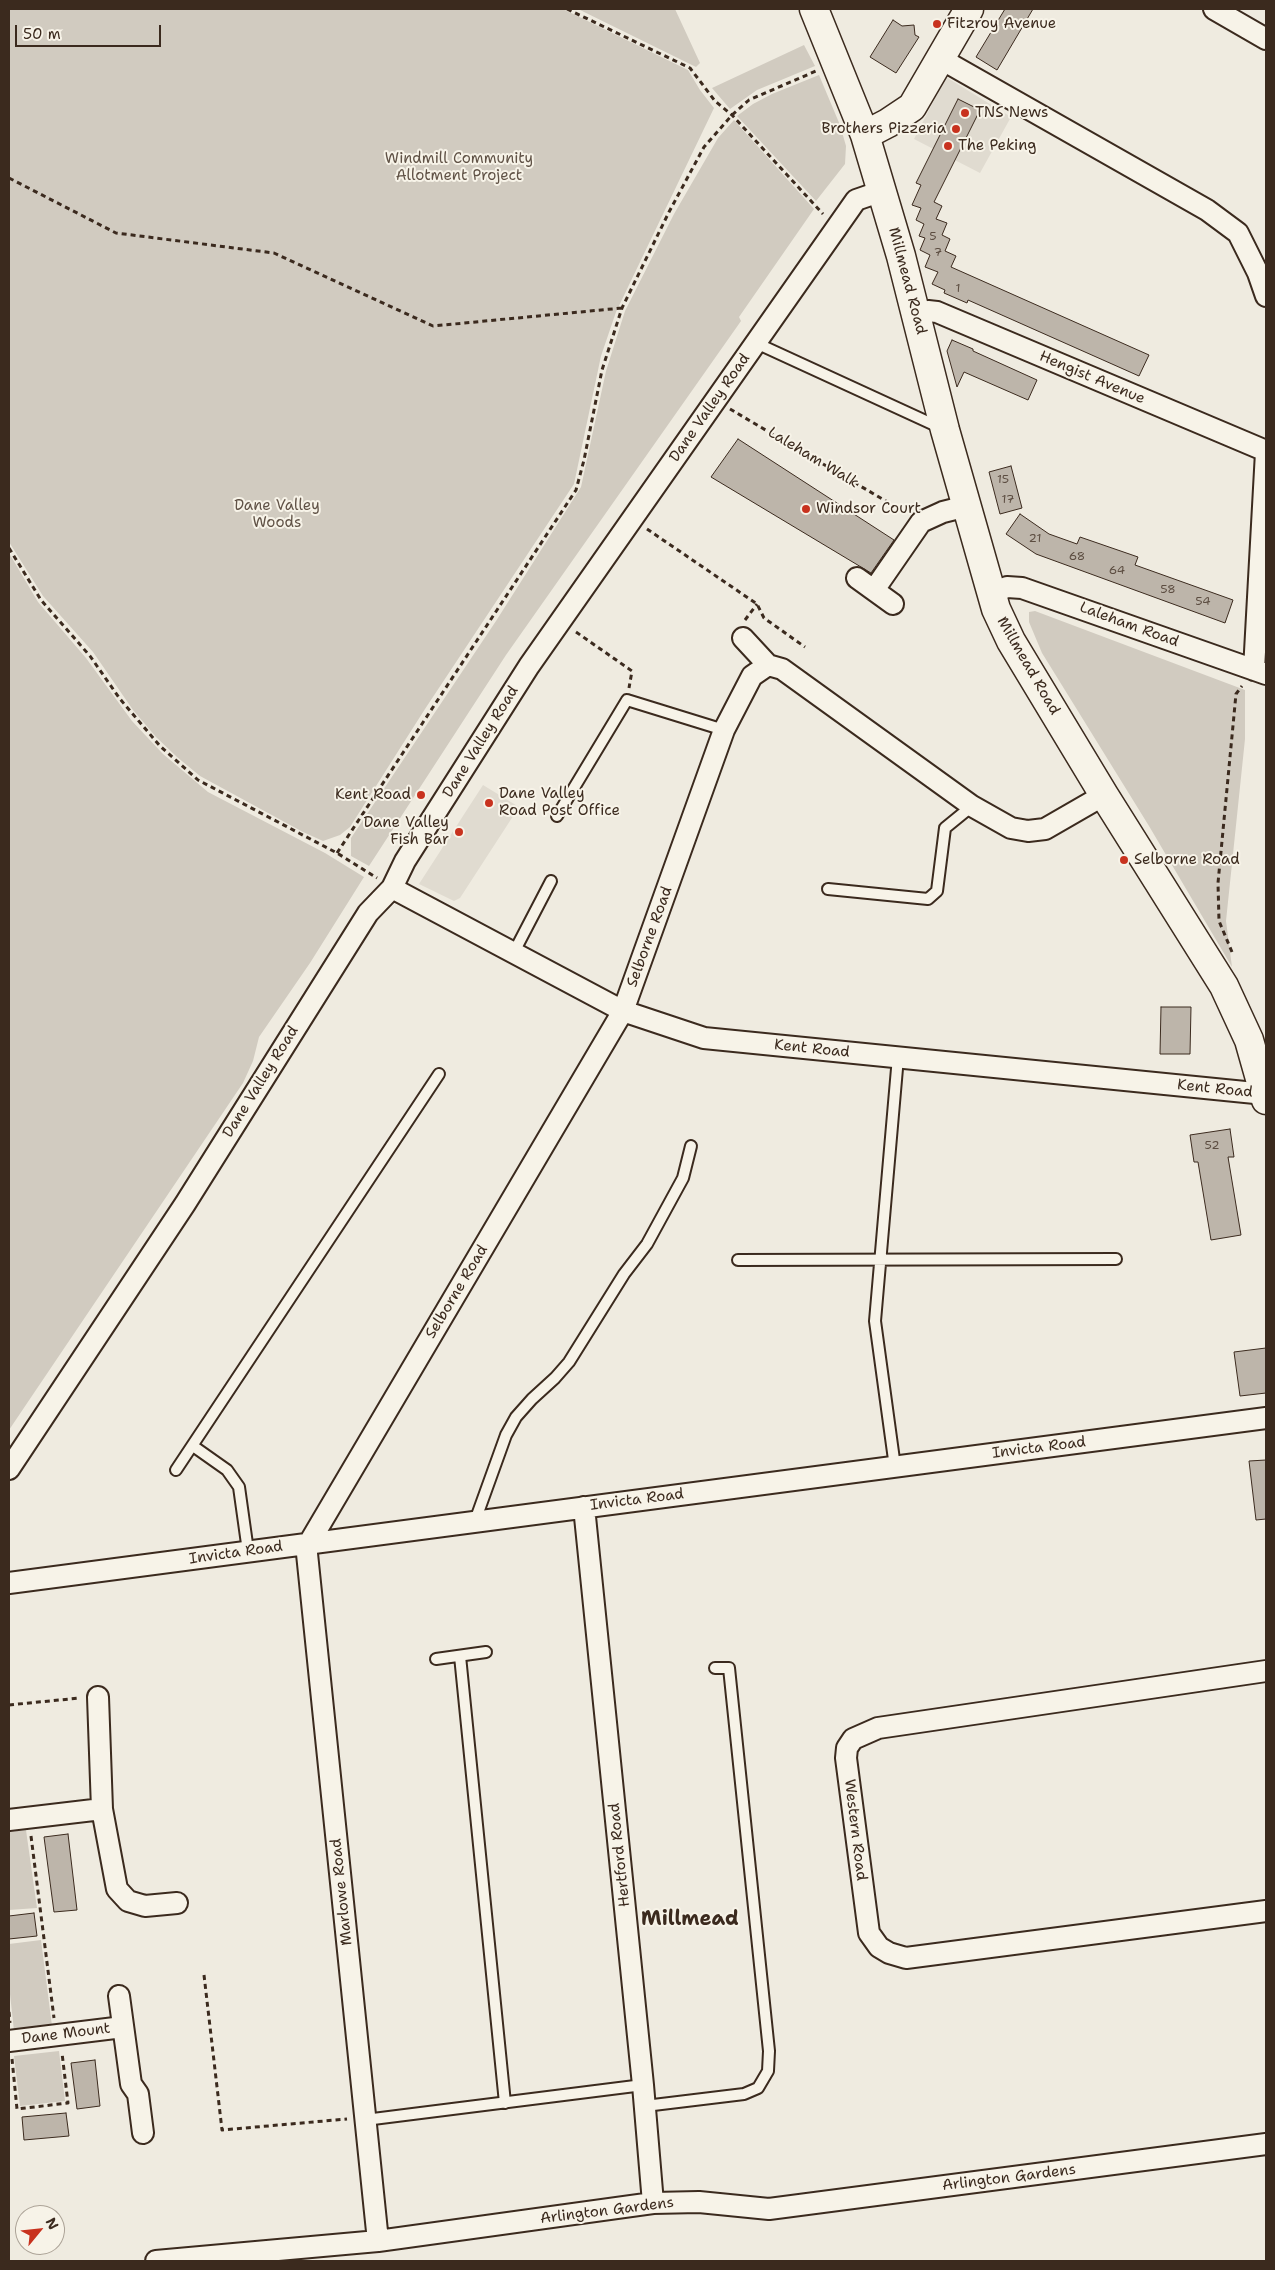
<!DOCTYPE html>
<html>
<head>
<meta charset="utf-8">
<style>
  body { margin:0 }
  #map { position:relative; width:1275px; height:2270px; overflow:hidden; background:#efebe0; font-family:"Shantell Sans",sans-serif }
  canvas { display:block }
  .frame { position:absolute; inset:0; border:10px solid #3b2a1e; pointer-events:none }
  .north { position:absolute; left:15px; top:2205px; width:50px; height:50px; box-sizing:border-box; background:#f7f3e8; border:1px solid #aca397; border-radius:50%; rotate:62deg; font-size:14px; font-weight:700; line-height:20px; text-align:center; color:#3b2a1e }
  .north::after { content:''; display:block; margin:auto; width:18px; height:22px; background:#c8321e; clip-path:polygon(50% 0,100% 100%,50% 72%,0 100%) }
  .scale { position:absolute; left:15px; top:25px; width:146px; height:22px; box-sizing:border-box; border:2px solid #3b2a1e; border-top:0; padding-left:6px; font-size:15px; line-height:18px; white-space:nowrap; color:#3b2a1e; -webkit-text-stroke:4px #f7f3e8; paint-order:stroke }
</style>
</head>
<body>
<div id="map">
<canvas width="1275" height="2270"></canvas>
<div class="frame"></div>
<div class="north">N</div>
<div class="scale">50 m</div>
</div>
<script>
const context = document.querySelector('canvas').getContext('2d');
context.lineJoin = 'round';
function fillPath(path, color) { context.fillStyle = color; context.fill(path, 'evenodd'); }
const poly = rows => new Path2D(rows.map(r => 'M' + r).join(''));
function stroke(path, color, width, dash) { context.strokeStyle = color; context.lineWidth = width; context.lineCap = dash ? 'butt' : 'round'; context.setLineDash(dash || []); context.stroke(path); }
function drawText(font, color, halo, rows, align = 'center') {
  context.font = font + ' "Shantell Sans",sans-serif'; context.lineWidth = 4; context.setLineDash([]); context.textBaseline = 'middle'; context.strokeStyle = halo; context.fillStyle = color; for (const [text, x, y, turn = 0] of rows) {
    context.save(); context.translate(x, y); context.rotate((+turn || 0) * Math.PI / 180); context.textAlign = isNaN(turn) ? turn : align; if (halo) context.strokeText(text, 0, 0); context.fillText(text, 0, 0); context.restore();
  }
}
fillPath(poly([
  [946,77,1011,117,980,173,914,139],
  [483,785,519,807,460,898,454,901,419,884]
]), '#e0dbd0');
fillPath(poly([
  [9,9,563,9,688,70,700,90,714,108,616,312,601,356,574,484,425,709,350,827,340,835,323,841,303,832,200,776,177,757,156,737,133,710,93,652,43,596,9,542],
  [578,9,675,9,700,63,696,67],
  [804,45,815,66,757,90,730,109,712,88],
  [819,75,840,125,846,146,845,164,816,201,737,116,753,104,772,94],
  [734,120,814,209,739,317,741,321,506,655,369,866,351,856,351,838,496,621,581,487,606,371,625,311,674,214,718,138],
  [9,553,38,602,86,658,132,721,163,754,208,792,325,853,364,877,310,963,259,1037,253,1061,243,1083,9,1430],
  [1035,611,1245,690,1245,739,1226,921,1232,967,1149,826,1042,653,1029,622,1029,612],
  [26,1830,37,1908,9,1910,9,1832],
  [41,1940,52,2026,14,2031,9,1985,9,1944],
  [59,2051,65,2101,20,2106,14,2056]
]), '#d1cbc0');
const building = poly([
  [1005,9,1033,9,997,70,976,57,1005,9],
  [893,20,902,26,914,25,915,35,919,37,896,73,870,57,893,20],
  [958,99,980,110,934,202,942,206,936,219,947,223,942,235,950,239,945,251,956,256,951,267,1149,355,1139,376,968,300,967,303,944,293,945,290,932,284,938,272,925,267,930,255,920,250,925,238,919,236,924,224,916,220,921,208,912,205,921,185,916,183,958,99],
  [952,340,973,349,973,351,1037,380,1028,400,964,372,957,387,947,351,952,340],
  [738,439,894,540,871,573,711,477,738,439],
  [1011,466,1022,508,1000,514,989,472,1011,466],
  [1020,514,1049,534,1077,544,1080,537,1138,557,1135,565,1233,600,1225,623,1036,554,1006,534,1020,514],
  [1161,1007,1191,1007,1190,1054,1160,1054,1161,1007],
  [1230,1129,1234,1157,1228,1157,1241,1235,1211,1240,1198,1162,1194,1162,1190,1135,1230,1129],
  [1266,1348,1266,1393,1240,1396,1234,1352,1266,1348],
  [1266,1460,1266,1519,1256,1520,1249,1461,1266,1460],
  [68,1834,77,1910,54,1912,44,1837,68,1834],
  [34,1913,37,1936,9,1939,9,1916,34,1913],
  [95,2060,100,2106,77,2109,71,2063,95,2060],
  [66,2113,69,2136,24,2140,22,2117,66,2113]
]);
fillPath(building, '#bdb5aa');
stroke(building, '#3b2a1e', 1);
const lane = poly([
  [756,343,941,428],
  [557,816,627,700,724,730],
  [828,889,928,899,937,891,945,828,972,806],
  [513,954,551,881],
  [738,1260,1116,1259],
  [193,1446,227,1470,239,1487,248,1551],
  [895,1467,875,1321,898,1057],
  [176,1470,439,1074],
  [475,1521,506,1435,516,1417,532,1399,555,1378,569,1362,624,1274,647,1244,683,1178,691,1146],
  [460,1656,505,2103],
  [436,1659,486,1652],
  [645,2106,744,2094,758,2088,768,2071,769,2051,729,1668,715,1668],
  [365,2120,643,2085]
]);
const street = poly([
  [1214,9,1266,39],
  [941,59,1207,210,1238,233,1258,273,1266,296],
  [916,314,928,311,937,312,1266,451],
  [857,578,893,604],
  [874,590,921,522,943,512,967,506],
  [990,594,1007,587,1022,588,1266,674],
  [743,638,768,665],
  [1254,670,1266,452],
  [392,888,623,1011,704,1038,1265,1094],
  [9,1469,185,1204,368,913,392,888,405,861,529,666,856,200,882,191],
  [584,1507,643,2085,653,2203],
  [309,1543,623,1011,724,730,752,676,768,665,782,669,972,806,1011,828,1028,831,1045,829,1104,795],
  [306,1544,378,2241],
  [9,1583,1266,1418],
  [1266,1671,878,1728,853,1739,847,1748,846,1758,869,1933,879,1947,889,1953,906,1958,1266,1911],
  [98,1697,102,1809,117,1889,128,1901,145,1906,177,1903],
  [9,1820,102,1809],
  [119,1996,131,2084,138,2094,143,2133],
  [9,2041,123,2027],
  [156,2261,378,2241,653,2203,699,2202,769,2209,1266,2144]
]);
const secondary = poly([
  [814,9,865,135,901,256,945,430,996,609,1011,641,1104,795,1224,986,1249,1040,1266,1100],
  [865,135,888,123,912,107,969,9]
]);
stroke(lane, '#3b2a1e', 14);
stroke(street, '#3b2a1e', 24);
stroke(secondary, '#3b2a1e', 31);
stroke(poly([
  [567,9,690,68,715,101,732,115,823,214],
  [9,178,116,233,274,253,433,326,622,308],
  [730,409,906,513],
  [647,529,757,604,764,618,805,647],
  [9,548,41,600,90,656,120,699,160,746,198,780,337,853,377,878],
  [745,620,757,604],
  [576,632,632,671,629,688],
  [337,853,576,490,584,460,602,370,622,308,669,212,704,147,732,115,749,100,816,71],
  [1232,952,1219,921,1218,883,1236,694,1242,686],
  [9,1705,80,1698],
  [31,1836,54,2018],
  [204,1975,222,2130,347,2119],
  [9,2012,10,2023],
  [12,2059,17,2109,68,2103,62,2053]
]), '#3b2a1e', 3, [5, 4]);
stroke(lane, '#f7f3e8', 10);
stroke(street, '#f7f3e8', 20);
stroke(secondary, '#f7f3e8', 28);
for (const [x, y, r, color] of [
  [937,24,5,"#c8321e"],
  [965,113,5,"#c8321e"],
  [956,129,5,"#c8321e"],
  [948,146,5,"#c8321e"],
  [806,509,5,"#c8321e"],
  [421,795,5,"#c8321e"],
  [489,803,5,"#c8321e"],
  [459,832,5,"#c8321e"],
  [1124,860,5,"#c8321e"]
]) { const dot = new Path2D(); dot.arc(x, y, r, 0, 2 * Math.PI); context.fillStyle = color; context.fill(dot); stroke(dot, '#f7f3e8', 2); }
drawText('12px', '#5c4d41', null, [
  ["5",933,237],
  ["7",938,253],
  ["1",958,289],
  ["15",1003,480],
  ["17",1008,500],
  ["21",1035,539],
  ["68",1077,557],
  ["64",1117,571],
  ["58",1168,590],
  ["54",1203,602],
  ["52",1212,1146]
]);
drawText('15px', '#3b2a1e', '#f7f3e8', [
  ["Fitzroy Avenue",947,24],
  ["TNS News",975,113],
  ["Brothers Pizzeria",946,129,"right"],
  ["The Peking",958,146],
  ["Windsor Court",816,509],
  ["Dane Valley",499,794],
  ["Road Post Office",499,811],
  ["Kent Road",411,795,"right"],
  ["Dane Valley",449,823,"right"],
  ["Fish Bar",449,840,"right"],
  ["Selborne Road",1134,860]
], 'left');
drawText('15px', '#605246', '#f7f3e8', [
  ["Windmill Community",459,159],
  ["Allotment Project",459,176],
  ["Dane Valley",277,506],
  ["Woods",277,523]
]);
drawText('15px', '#3b2a1e', '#f7f3e8', [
  ["Millmead Road",907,281,75],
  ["Hengist Avenue",1092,378,23],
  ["Dane Valley Road",710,408,-55],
  ["Laleham Walk",813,458,31],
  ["Laleham Road",1129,625,20],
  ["Millmead Road",1028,666,60],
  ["Dane Valley Road",481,742,-58],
  ["Selborne Road",650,937,-70],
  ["Kent Road",812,1049,6],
  ["Dane Valley Road",261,1082,-58],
  ["Kent Road",1215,1089,6],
  ["Selborne Road",457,1292,-59],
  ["Invicta Road",1039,1448,-7],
  ["Invicta Road",637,1500,-7],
  ["Invicta Road",236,1553,-8],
  ["Western Road",855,1830,83],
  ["Hertford Road",620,1855,-96],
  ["Marlowe Road",342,1892,-96],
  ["Dane Mount",66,2034,-7],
  ["Arlington Gardens",1009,2178,-7],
  ["Arlington Gardens",607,2211,-7]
]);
drawText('bold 20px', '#3b2a1e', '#f7f3e8', [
  ["Millmead",690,1920]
]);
</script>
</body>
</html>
